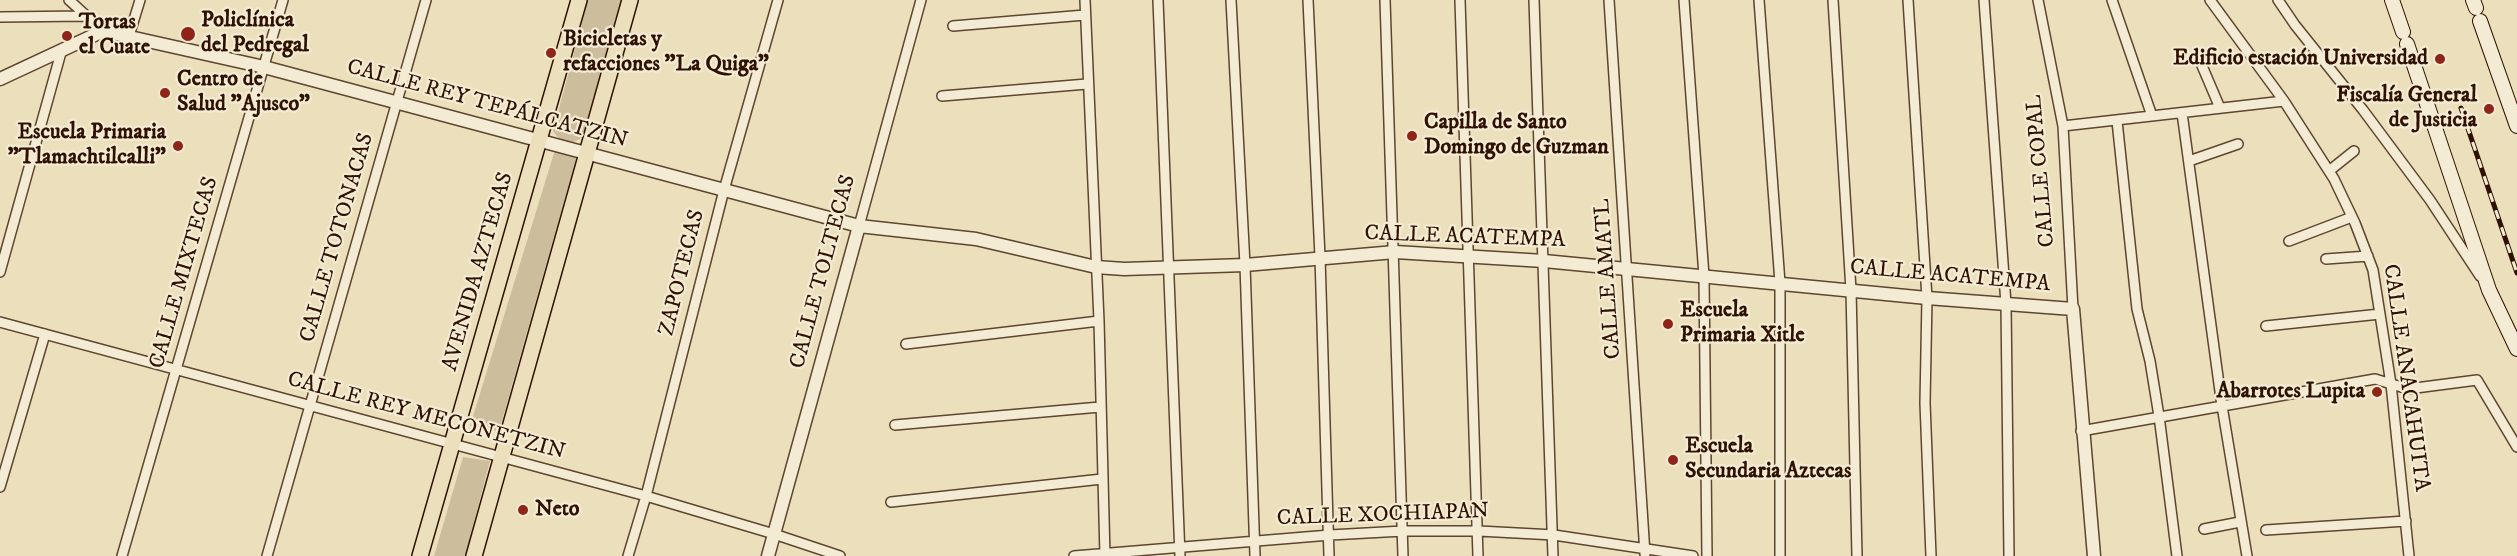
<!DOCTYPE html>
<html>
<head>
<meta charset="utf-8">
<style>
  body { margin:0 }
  canvas { display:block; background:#ece0bc }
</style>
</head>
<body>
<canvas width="2517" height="556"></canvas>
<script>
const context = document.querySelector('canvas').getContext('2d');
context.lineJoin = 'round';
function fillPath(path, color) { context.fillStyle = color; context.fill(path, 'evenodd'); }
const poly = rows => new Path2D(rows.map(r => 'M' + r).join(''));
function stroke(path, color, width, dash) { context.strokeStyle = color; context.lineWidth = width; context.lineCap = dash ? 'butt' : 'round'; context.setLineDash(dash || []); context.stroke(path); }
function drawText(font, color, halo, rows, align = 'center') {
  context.font = font + ' "IM FELL DW Pica",serif'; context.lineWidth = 4.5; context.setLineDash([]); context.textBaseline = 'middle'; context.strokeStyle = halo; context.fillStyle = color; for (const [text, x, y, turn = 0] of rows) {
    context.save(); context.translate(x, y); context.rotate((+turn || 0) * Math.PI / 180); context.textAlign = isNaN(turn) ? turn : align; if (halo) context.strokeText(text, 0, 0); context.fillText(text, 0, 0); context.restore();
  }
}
fillPath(poly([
  [588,0,622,0,582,138,565,146,553,131],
  [555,150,578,152,499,431,470,426],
  [463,457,490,461,465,556,434,556]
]), '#ccbd9c');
const minor = poly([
  [69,0,103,31],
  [1085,0,1099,321,1105,556],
  [1158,0,1180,556],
  [1231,0,1245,265,1255,556],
  [1308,0,1320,257,1329,556],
  [1385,0,1403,556],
  [1460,0,1478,556],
  [1534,0,1553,556],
  [1609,0,1645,554],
  [1684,0,1704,276,1707,556],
  [1759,0,1780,283,1780,556],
  [1833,0,1851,290,1857,556],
  [1908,0,1927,298,1925,403,1931,556],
  [1984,0,2006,304,2009,556],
  [2038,0,2063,126,2073,309],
  [2112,0,2152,116],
  [2210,0,2284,101,2334,179,2355,223,2373,270,2391,384,2409,556],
  [2278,0,2295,25,2363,110,2430,200,2480,276],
  [0,17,86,16],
  [953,26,1085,15],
  [129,36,140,0],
  [2200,61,2220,108],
  [942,96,1087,84],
  [2182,113,2222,406,2247,556],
  [2117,121,2137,309,2150,361,2159,416,2177,556],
  [2063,126,2284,101],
  [2189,161,2238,144],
  [2329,171,2354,151],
  [859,226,921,0],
  [2289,241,2352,217],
  [2326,259,2368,256],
  [0,272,62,49],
  [0,322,646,496,774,534,840,556],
  [2266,326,2380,314],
  [906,344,1099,321],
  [895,425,1100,407],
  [2081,431,2375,379,2408,389,2477,380,2517,447],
  [0,487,45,334],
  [891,502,1102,479],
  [2204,529,2240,522],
  [2266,530,2406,521],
  [122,556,283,0],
  [267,556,426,0],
  [628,556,646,496,724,190,778,0],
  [1074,556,1330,535,1403,531,1479,531,1554,535,1693,556]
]);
const tertiary = poly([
  [0,79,103,31,264,67,859,226,976,239,1096,267,1124,269,1245,265,1395,252,1544,261,1927,298,2073,309,2094,556],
  [768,556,859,226]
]);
const secondary = poly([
  [2392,0,2403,32],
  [2473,0,2476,8],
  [2480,21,2517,126],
  [2407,44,2489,290,2517,349]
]);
const primary = poly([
  [420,556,579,0],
  [474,556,630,0]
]);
stroke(minor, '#5e452f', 12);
stroke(tertiary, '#5e452f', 15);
stroke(secondary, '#2f1100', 16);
stroke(primary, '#2f1100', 18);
stroke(minor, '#f3ebd3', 9);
stroke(tertiary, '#f3ebd3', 12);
stroke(secondary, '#f3ebd3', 14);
stroke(primary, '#ece0bc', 15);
const rail = poly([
  [2461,108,2517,273]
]);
stroke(rail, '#2f1100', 5);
stroke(rail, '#f3ebd3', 3, [9]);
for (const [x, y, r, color] of [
  [188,34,8,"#8f2418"],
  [67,36,6,"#8f2418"],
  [551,53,6,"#8f2418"],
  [2440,59,6,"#8f2418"],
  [165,93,6,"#8f2418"],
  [2489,109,6,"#8f2418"],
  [1412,136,6,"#8f2418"],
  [178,146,6,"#8f2418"],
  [1668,324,6,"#8f2418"],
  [2377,392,6,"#8f2418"],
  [1673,460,6,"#8f2418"],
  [523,510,6,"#8f2418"]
]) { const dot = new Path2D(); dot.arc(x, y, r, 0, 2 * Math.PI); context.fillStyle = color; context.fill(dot); stroke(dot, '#f3ebd3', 2); }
drawText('bold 22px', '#2f1100', '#f3ebd3', [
  ["Policlínica",201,21],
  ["del Pedregal",201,46],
  ["Tortas",79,23],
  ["el Cuate",79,48],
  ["Bicicletas y",563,40],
  ["refacciones \"La Quiga\"",563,65],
  ["Edificio estación Universidad",2428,59,"right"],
  ["Centro de",177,80],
  ["Salud \"Ajusco\"",177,105],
  ["Fiscalía General",2477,96,"right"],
  ["de Justicia",2477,121,"right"],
  ["Capilla de Santo",1424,123],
  ["Domingo de Guzman",1424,148],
  ["Escuela Primaria",166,133,"right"],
  ["\"Tlamachtilcalli\"",166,158,"right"],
  ["Escuela",1680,311],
  ["Primaria Xitle",1680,336],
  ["Abarrotes Lupita",2365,392,"right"],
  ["Escuela",1685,447],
  ["Secundaria Aztecas",1685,472],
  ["Neto",535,510]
], 'left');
drawText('22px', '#2f1100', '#f3ebd3', [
  ["CALLE REY TEPÁLCATZIN",487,105,15],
  ["CALLE COPAL",2042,171,-95],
  ["CALLE TOTONACAS",338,238,-74],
  ["CALLE ACATEMPA",1465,238,2],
  ["AVENIDA AZTECAS",479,272,-74],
  ["CALLE TOLTECAS",824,272,-75],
  ["CALLE MIXTECAS",185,273,-74],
  ["ZAPOTECAS",683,273,-76],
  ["CALLE ACATEMPA",1950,277,5],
  ["CALLE AMATL",1609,279,-94],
  ["CALLE ANACAHUITA",2405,378,82],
  ["CALLE REY MECONETZIN",426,417,15],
  ["CALLE XOCHIAPAN",1383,516,-2]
]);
</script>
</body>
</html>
